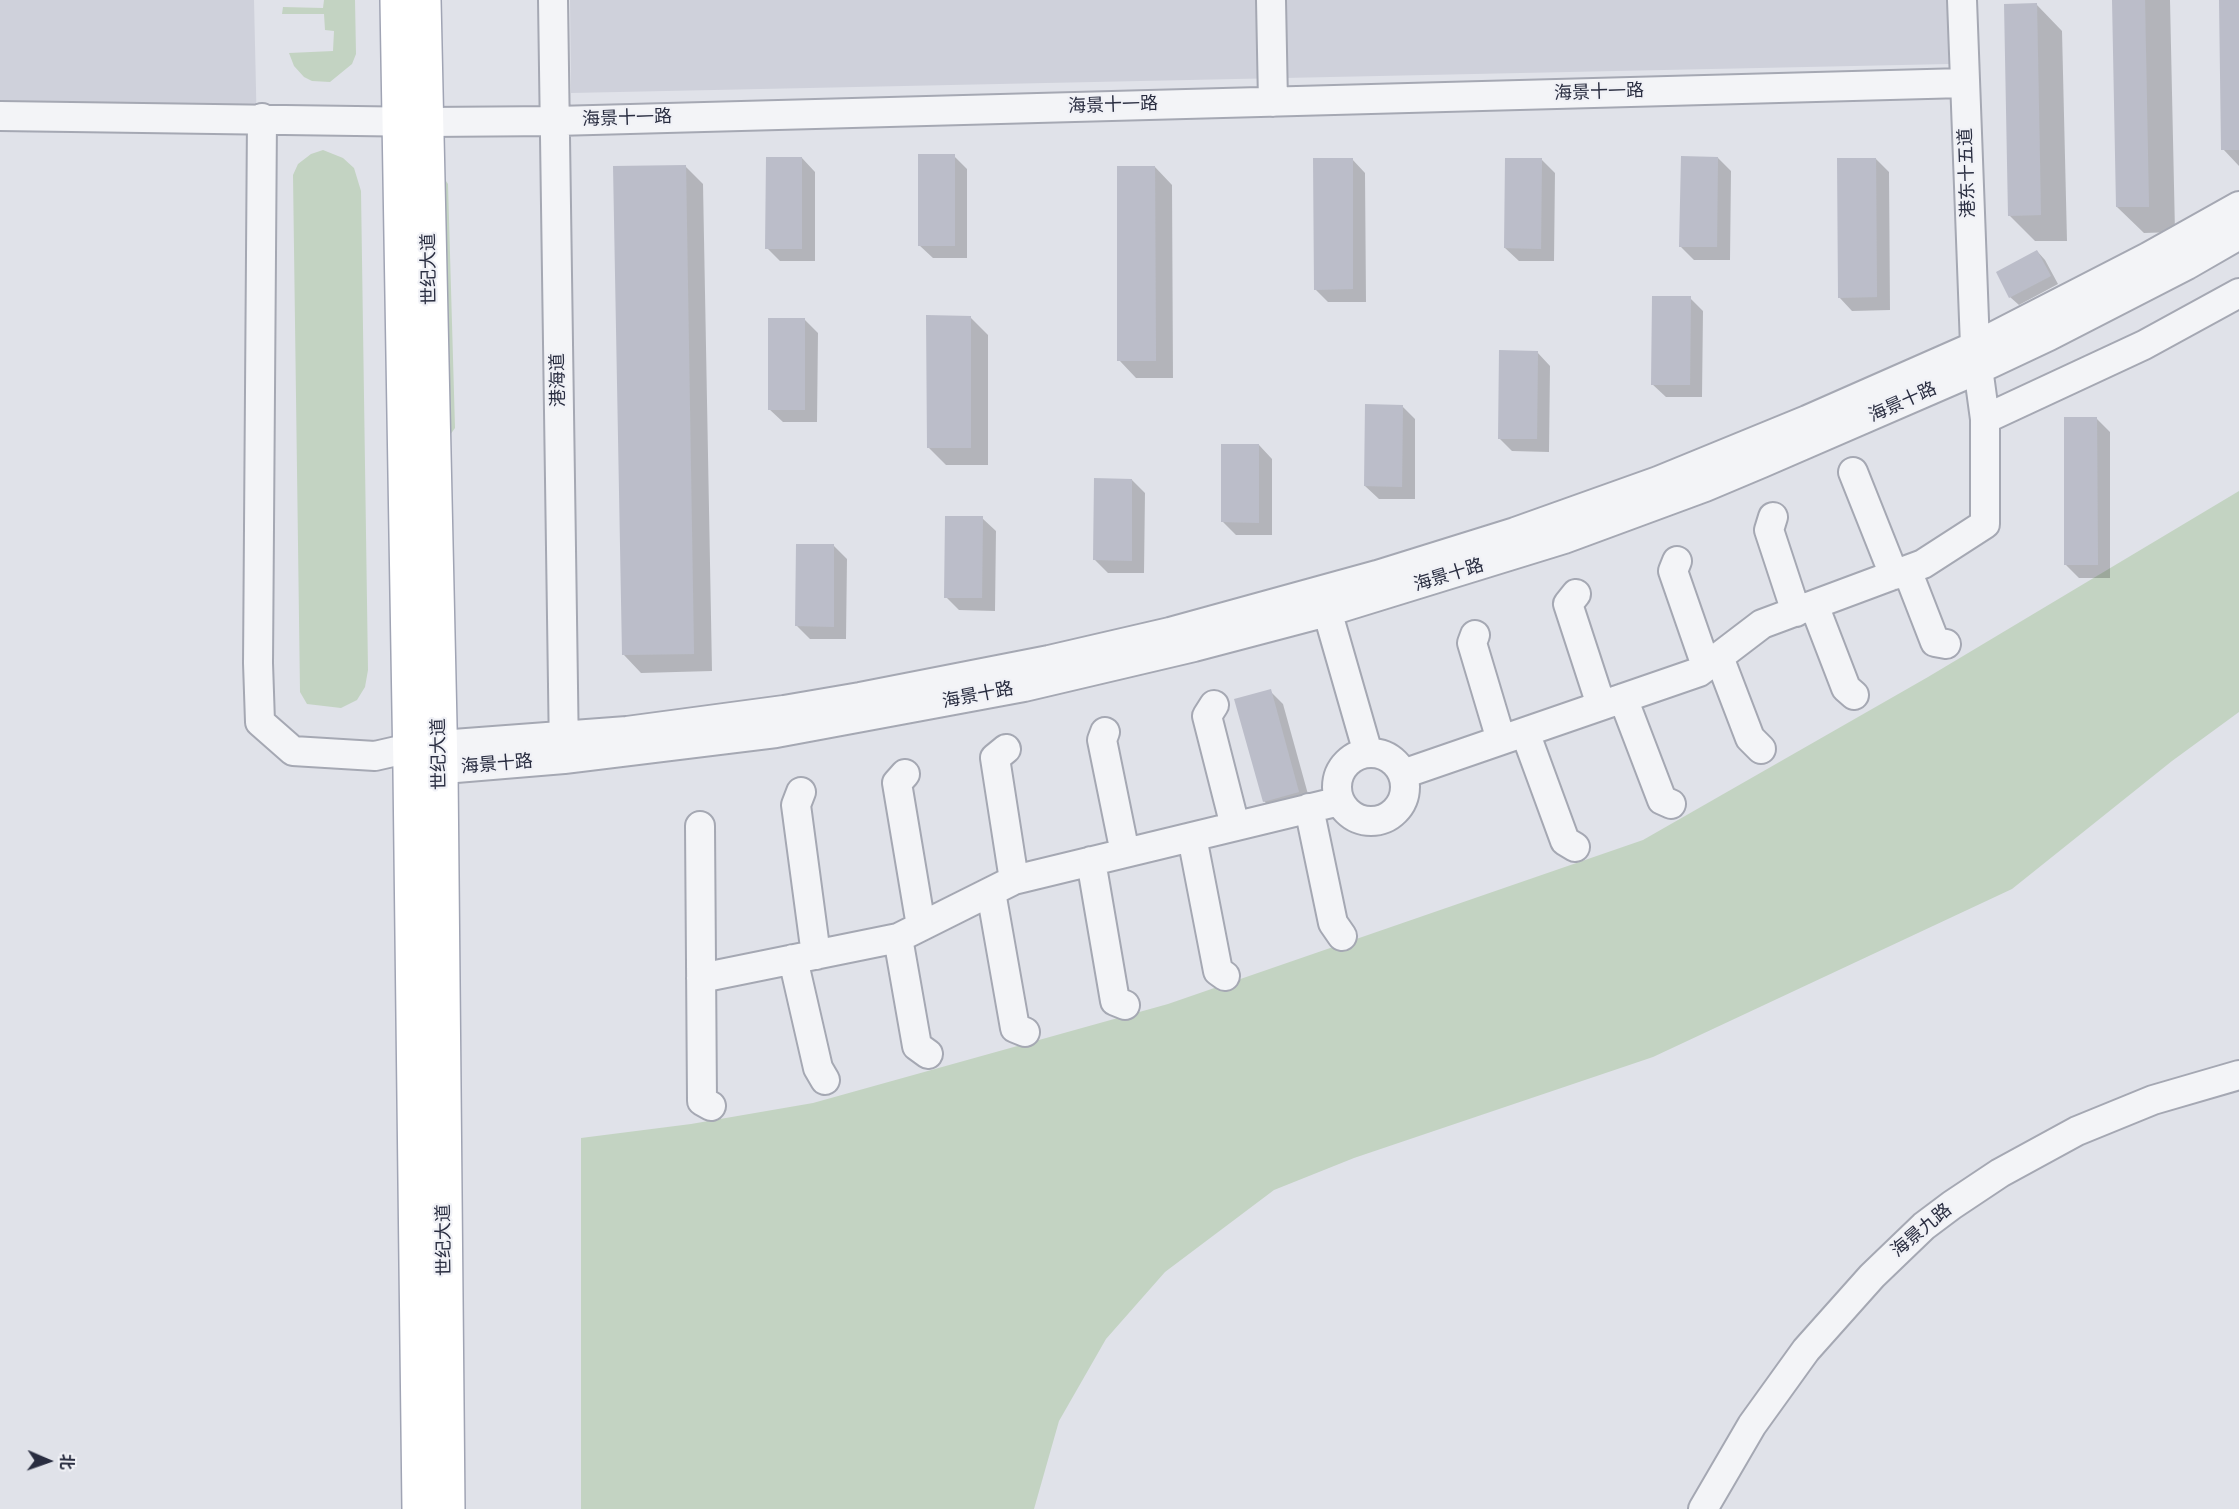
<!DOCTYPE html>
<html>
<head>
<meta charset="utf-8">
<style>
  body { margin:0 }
  #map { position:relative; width:2239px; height:1509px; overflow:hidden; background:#e0e2e9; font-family:Poppins,"Noto Sans SC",sans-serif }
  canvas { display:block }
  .north { position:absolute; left:18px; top:1431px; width:60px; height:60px; -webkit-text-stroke:4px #f0f1f6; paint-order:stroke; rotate:92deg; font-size:16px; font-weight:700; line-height:24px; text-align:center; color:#292d40 }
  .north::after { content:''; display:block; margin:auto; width:21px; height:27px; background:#292d40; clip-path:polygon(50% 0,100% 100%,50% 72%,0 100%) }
</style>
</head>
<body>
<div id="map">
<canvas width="2239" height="1509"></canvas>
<div class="north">北</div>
</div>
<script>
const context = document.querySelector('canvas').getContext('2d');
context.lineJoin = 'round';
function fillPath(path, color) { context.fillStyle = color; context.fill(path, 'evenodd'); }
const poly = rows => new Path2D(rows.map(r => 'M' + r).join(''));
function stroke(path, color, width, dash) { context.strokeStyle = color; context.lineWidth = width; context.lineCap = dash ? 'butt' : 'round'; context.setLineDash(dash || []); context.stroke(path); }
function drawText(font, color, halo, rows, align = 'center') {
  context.font = font + ' Poppins,"Noto Sans SC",sans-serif'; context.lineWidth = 4.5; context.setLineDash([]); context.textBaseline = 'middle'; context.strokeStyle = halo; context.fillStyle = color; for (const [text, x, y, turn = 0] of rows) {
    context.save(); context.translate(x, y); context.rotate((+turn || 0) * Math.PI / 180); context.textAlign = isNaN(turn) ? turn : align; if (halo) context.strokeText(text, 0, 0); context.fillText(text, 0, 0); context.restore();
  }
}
fillPath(poly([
  [0,0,254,0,257,134,0,132],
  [570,0,1947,0,1949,64,571,93]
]), '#cfd1db');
fillPath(poly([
  [324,0,355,0,356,54,352,64,330,82,312,81,304,77,294,66,289,53,333,51,334,31,325,30,324,14,282,14,283,7,323,8],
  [323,150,343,158,354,168,361,191,368,670,365,687,357,700,341,708,307,704,300,692,293,175,298,164,311,154],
  [441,181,446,181,448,184,455,428,450,435],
  [2239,491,2239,712,2172,761,2012,889,1653,1057,1354,1158,1274,1190,1165,1272,1106,1339,1059,1421,1034,1509,581,1509,581,1138,691,1124,813,1103,1168,1004,1643,840,1928,677]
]), '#c3d3c2');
fillPath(poly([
  [2113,0,2170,0,2175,232,2144,233,2117,207],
  [2220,0,2239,0,2239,166,2223,149],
  [2036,4,2062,31,2067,241,2035,241,2009,215],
  [954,156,967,169,967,258,933,258,919,245],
  [802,158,815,172,815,261,780,261,767,248],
  [1718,158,1731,171,1730,260,1694,260,1681,247],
  [1352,159,1365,173,1366,302,1328,302,1315,289],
  [1876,159,1889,172,1890,310,1852,311,1839,297],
  [1542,160,1555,173,1554,261,1519,261,1505,248],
  [685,166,703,184,712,671,641,673,624,655],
  [1155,167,1172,185,1173,378,1136,378,1119,360],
  [2037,251,2045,260,2058,284,2019,305,2010,297],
  [1690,298,1703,311,1702,397,1666,397,1652,384],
  [970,317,988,335,988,465,946,465,928,447],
  [805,320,818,333,817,422,783,422,769,409],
  [1537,352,1550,366,1549,452,1512,451,1499,438],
  [1402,406,1415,419,1415,499,1379,499,1365,486],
  [2097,419,2110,432,2110,578,2079,578,2066,565],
  [1259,445,1272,459,1272,535,1236,535,1223,522],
  [1132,480,1145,493,1144,573,1108,573,1095,560],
  [982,518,996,531,995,611,959,610,946,597],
  [834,546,847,559,846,639,810,639,797,626],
  [1270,691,1283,704,1311,805,1277,815,1264,801]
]), '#0003');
fillPath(poly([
  [2112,0,2145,0,2149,207,2116,207],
  [2219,0,2239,0,2239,150,2221,150],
  [2037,3,2041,215,2008,216,2004,4],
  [918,154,955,154,955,246,918,246],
  [1681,156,1718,157,1717,247,1679,247],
  [766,157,802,157,802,249,765,249],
  [1313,158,1353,158,1353,289,1314,290],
  [1505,158,1542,158,1541,249,1504,248],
  [1837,158,1876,158,1877,297,1838,298],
  [686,165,694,654,622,655,613,166],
  [1117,166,1155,166,1156,361,1117,361],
  [2037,250,2051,276,2009,298,1996,272],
  [1652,296,1691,296,1690,385,1651,385],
  [926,315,971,316,971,448,927,448],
  [768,318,805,318,805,410,768,410],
  [1499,350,1538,351,1537,439,1498,439],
  [1365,404,1403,405,1402,487,1364,486],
  [2064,417,2097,417,2098,565,2064,565],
  [1221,444,1259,444,1259,523,1221,522],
  [1094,478,1132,479,1132,561,1093,560],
  [945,516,983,516,982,598,944,598],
  [796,544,834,544,834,627,795,626],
  [1271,689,1299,792,1263,802,1234,699]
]), '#bbbdc9');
const minor = poly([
  [553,0,564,754],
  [1271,0,1273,102],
  [0,116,427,122,556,121,1964,83],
  [262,118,258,663,260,722,293,751,375,756,410,748,440,745,627,731,784,710,860,697,1049,660,1170,632,1377,575,1515,532,1658,481,1807,420,1975,346,2148,257,2239,206],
  [1985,419,2144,345,2239,293],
  [1853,472,1894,575],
  [1773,517,1769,530,1796,612],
  [1677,561,1673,571,1706,666],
  [1907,570,1935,642,1946,644],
  [1322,593,1368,753],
  [1576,594,1568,604,1601,705],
  [1814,605,1846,688,1854,695],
  [1475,635,1472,643,1501,740],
  [1719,657,1750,738,1761,749],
  [1623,698,1662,800,1671,804],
  [1214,705,1207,716,1235,826],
  [1105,732,1102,740,1125,853],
  [1525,732,1565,841,1575,847],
  [1006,749,995,758,1014,880],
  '1337 787a34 34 0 1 1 68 0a34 34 0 1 1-68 0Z',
  [420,771,564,759,776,733,1024,687,1194,647,1327,612,1564,539,1705,487,1762,463,1979,369,2049,336,2187,265,2239,235],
  [905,774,897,783,921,926],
  [1403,774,1699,672,1762,624,1923,564,1985,524,1985,419,1975,346,1962,0],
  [801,792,796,805,816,955],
  [1309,808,1333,923,1342,936],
  [700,826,702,1101,711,1106],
  [1192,837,1218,971,1225,976],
  [1091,861,1115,1001,1125,1005],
  [991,892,1015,1028,1025,1032],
  [898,938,917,1046,928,1054],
  [793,959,818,1068,825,1080],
  [701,978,898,938,1014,880,1340,801],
  [1703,1509,1752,1425,1806,1350,1872,1276,1924,1226,1952,1205,2000,1173,2077,1131,2153,1100,2239,1075]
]);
const major = poly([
  [397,0,410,771,419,1509],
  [424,0,441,770,448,1509]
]);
stroke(minor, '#a5a8b3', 32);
stroke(major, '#a0a4b4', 36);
stroke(minor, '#f3f4f7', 28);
stroke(major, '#fff', 33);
drawText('18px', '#292d40', '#f0f1f6', [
  ["海景十一路",1599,93,-2],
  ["海景十一路",1113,106,-2],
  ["海景十一路",627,119,-2],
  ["港东十五道",1968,173,-92],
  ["世纪大道",430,269,-91],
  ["港海道",559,380,-91],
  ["海景十路",1903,403,-24],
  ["海景十路",1449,576,-17],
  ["海景十路",978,696,-11],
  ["世纪大道",440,754,-91],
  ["海景十路",497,765,-5],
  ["海景九路",1922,1231,-40],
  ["世纪大道",445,1240,-91]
]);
</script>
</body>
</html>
